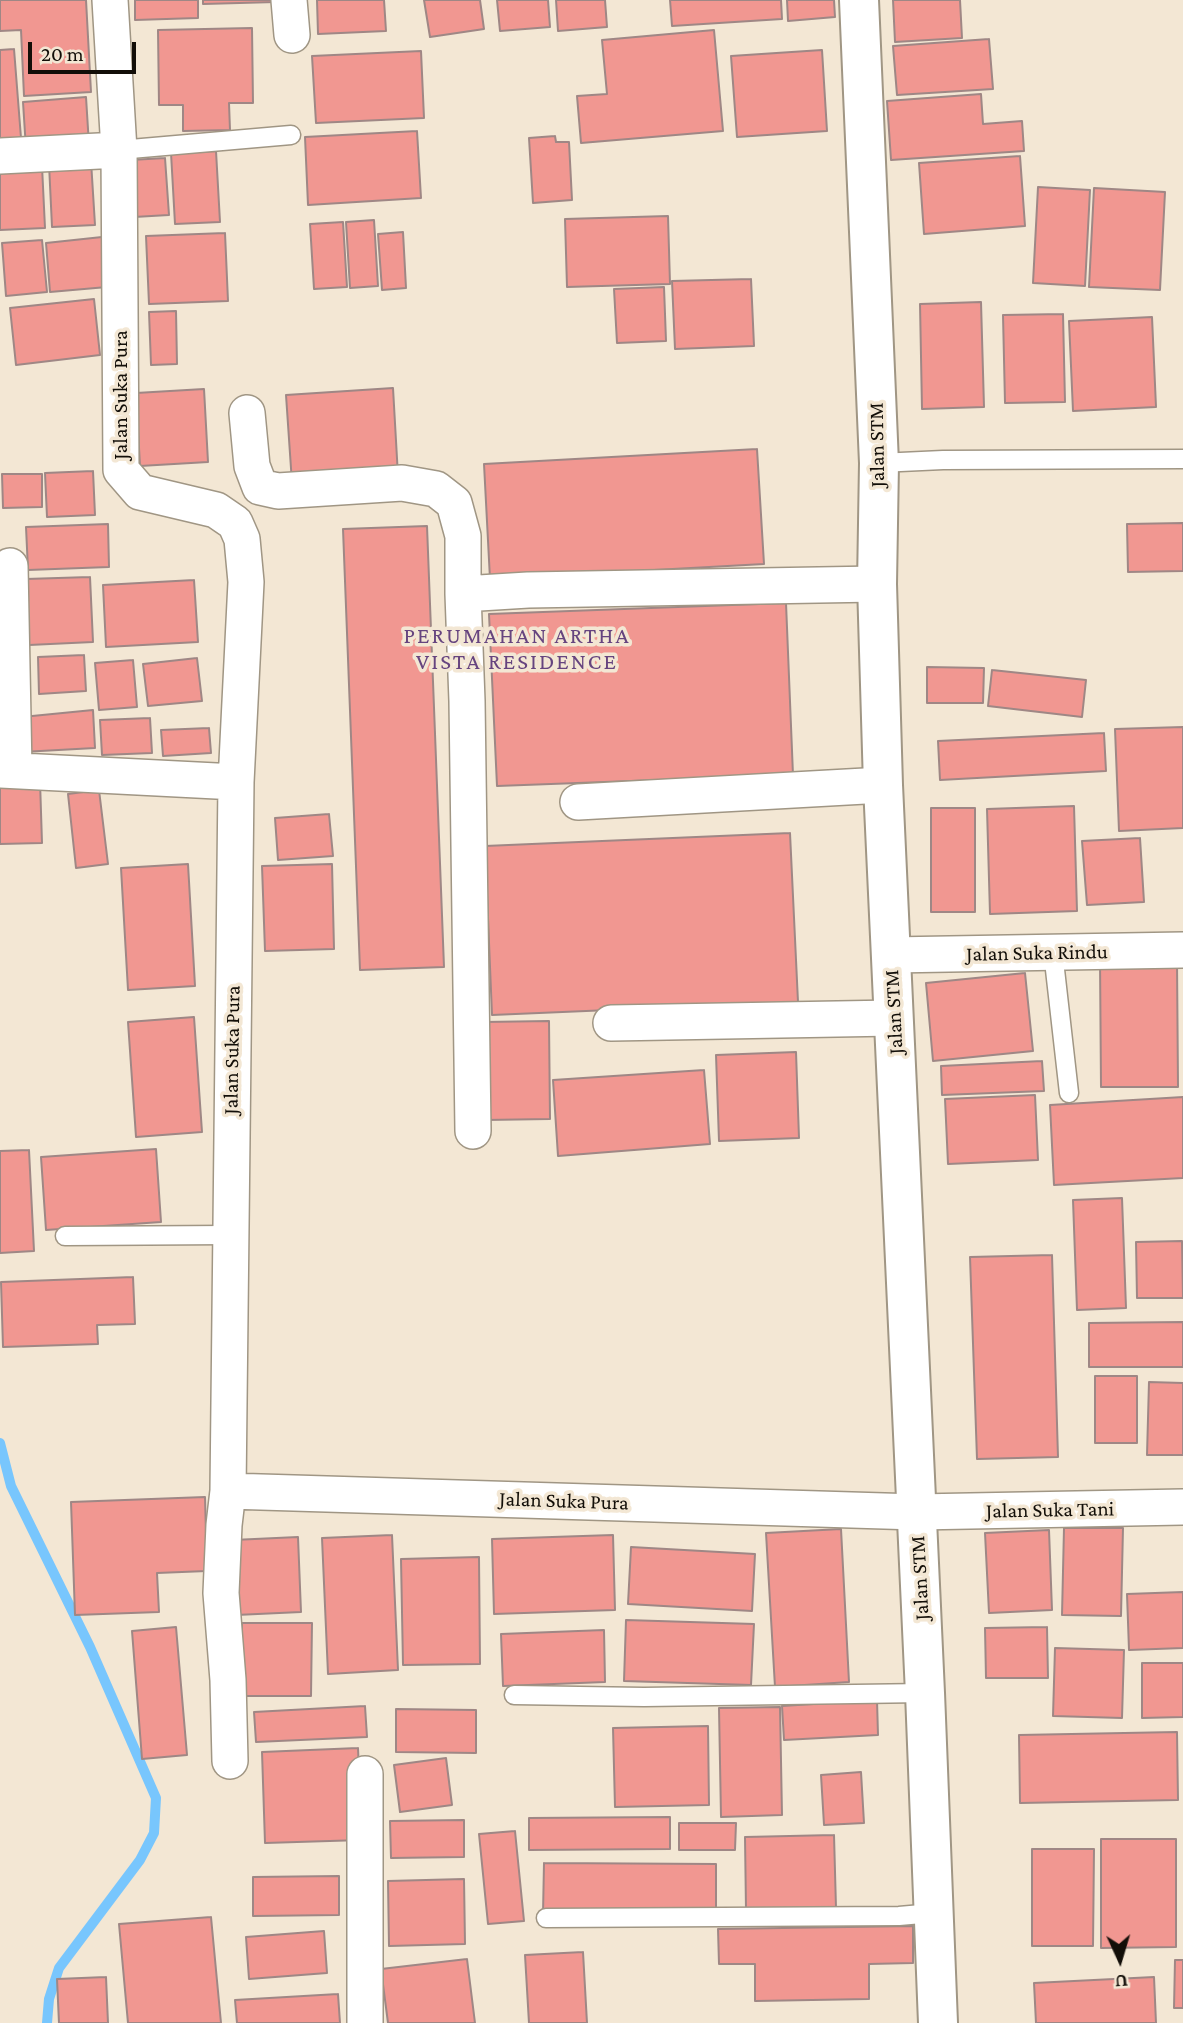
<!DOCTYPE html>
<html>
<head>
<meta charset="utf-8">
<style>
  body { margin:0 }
  #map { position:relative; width:1183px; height:2023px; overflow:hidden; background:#f3e7d4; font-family:"Crimson Pro",serif }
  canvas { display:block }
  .north { position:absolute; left:1085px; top:1925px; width:70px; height:70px; -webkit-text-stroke:5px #f3e7d4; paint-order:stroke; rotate:176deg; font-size:19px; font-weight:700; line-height:28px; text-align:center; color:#120e08 }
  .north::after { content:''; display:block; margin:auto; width:24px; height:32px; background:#120e08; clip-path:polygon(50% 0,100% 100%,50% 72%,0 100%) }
  .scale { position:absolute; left:28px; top:42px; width:108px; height:32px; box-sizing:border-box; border:4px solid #120e08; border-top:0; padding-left:9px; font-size:21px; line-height:24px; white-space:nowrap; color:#120e08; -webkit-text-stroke:5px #f3e7d4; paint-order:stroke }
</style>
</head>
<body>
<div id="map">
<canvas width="1183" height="2023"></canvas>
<div class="north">U</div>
<div class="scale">20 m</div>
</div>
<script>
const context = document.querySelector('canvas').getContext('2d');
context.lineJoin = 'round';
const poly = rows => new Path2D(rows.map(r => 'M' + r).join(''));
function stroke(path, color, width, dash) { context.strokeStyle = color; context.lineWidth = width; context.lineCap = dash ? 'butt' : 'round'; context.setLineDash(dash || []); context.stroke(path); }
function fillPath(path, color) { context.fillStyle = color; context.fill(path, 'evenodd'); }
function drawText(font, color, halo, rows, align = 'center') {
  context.font = font + ' "Crimson Pro",serif'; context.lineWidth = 7; context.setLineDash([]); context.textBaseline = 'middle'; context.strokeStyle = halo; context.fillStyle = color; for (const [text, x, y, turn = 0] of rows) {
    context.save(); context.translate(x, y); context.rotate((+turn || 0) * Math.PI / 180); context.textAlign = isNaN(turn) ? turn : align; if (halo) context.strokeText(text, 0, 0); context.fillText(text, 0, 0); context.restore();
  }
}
stroke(poly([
  [0,1443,11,1486,90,1647,156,1798,154,1833,140,1860,59,1968,49,1999,47,2023]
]), '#78c6fd', 10);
const building = poly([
  [0,0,86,0,91,92,24,96,21,30,0,31,0,0],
  [135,0,198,0,198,18,135,20,135,0],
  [203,0,276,0,276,2,203,4,203,0],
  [317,0,384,0,386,31,318,34,317,0],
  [424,0,480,0,484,29,430,37,424,0],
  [497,0,548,0,550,27,500,31,497,0],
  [556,0,605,0,607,27,558,31,556,0],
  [670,0,781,0,782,19,672,26,670,0],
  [787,0,834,0,835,17,788,21,787,0],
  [893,0,960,0,962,38,895,42,893,0],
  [252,28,253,103,229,103,230,130,183,131,183,105,159,105,158,30,252,28],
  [714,30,723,131,581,143,577,96,607,94,602,40,714,30],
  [989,39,993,89,897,95,893,46,989,39],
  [14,49,21,138,0,139,0,50,14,49],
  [822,50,827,131,737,137,731,56,822,50],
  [421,51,424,118,316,123,312,56,421,51],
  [981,94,983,124,1022,121,1024,151,891,160,887,101,981,94],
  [86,97,89,145,26,149,23,102,86,97],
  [417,131,421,198,308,205,305,137,417,131],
  [555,136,556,142,569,142,572,200,533,203,529,138,555,136],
  [216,151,220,222,175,224,171,153,216,151],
  [1020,156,1025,226,924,234,919,163,1020,156],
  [165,158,169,215,134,217,131,160,165,158],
  [91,161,95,225,52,227,49,164,91,161],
  [42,166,45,228,0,230,0,168,42,166],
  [1038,187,1090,190,1085,286,1033,283,1038,187],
  [1094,188,1165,192,1160,290,1089,287,1094,188],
  [668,216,670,284,567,287,565,219,668,216],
  [374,220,378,286,350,288,346,222,374,220],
  [343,222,347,287,314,289,310,224,343,222],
  [403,232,406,288,382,290,378,234,403,232],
  [225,233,228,301,149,304,146,236,225,233],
  [102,237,107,287,50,292,46,243,102,237],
  [42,240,47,292,6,296,2,243,42,240],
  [751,279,754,346,675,349,672,281,751,279],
  [664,287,666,341,617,343,614,289,664,287],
  [94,299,100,355,16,365,10,308,94,299],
  [981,302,984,407,922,409,920,304,981,302],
  [176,311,177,364,151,365,149,312,176,311],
  [1063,314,1065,402,1005,403,1003,315,1063,314],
  [1152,317,1156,407,1073,411,1069,321,1152,317],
  [393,388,398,476,292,483,286,395,393,388],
  [204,389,208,462,140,466,136,393,204,389],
  [757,449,764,564,490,579,484,464,757,449],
  [93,471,95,515,47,517,45,473,93,471],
  [2,474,42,474,42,507,3,508,2,474],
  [1183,523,1183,571,1128,572,1127,524,1183,523],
  [108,524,109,567,28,570,26,527,108,524],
  [427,526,444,967,360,970,343,529,427,526],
  [90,577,93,642,29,645,26,579,90,577],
  [194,580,198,642,106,647,103,585,194,580],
  [786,603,793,775,497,786,489,614,786,603],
  [84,655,86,691,39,694,38,657,84,655],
  [197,658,202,701,148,706,143,664,197,658],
  [133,660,137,707,99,710,95,663,133,660],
  [927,667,984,668,983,703,927,703,927,667],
  [992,670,1086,680,1082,717,988,706,992,670],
  [93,710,95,748,22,752,22,717,93,710],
  [150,718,152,753,102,755,100,720,150,718],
  [1183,727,1183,828,1119,831,1115,729,1183,727],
  [209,728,211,753,163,756,161,730,209,728],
  [1104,733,1106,771,940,780,938,741,1104,733],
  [40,781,42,843,0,844,0,783,40,781],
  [99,790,108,864,76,868,68,794,99,790],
  [1074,806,1077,911,990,914,987,809,1074,806],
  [931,808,975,808,975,912,931,912,931,808],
  [329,814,333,856,278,860,275,818,329,814],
  [790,833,798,1002,492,1015,485,846,790,833],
  [1140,838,1144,902,1087,905,1082,841,1140,838],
  [188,864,195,986,128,990,121,868,188,864],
  [332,864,334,949,265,951,262,866,332,864],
  [1100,961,1177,961,1178,1087,1101,1087,1100,961],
  [1025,973,1033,1051,933,1061,926,983,1025,973],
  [194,1017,202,1132,136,1137,128,1022,194,1017],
  [549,1021,550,1119,485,1120,484,1022,549,1021],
  [796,1052,799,1138,719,1141,716,1055,796,1052],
  [1042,1061,1044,1091,942,1095,941,1066,1042,1061],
  [704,1070,710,1144,558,1156,553,1080,704,1070],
  [1035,1095,1038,1160,948,1164,945,1099,1035,1095],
  [1183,1097,1183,1178,1054,1185,1050,1105,1183,1097],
  [156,1149,161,1222,46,1230,41,1157,156,1149],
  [29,1150,34,1251,0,1253,0,1151,29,1150],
  [1122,1198,1126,1308,1077,1310,1073,1200,1122,1198],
  [1182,1241,1183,1298,1137,1298,1136,1242,1182,1241],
  [1052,1255,1058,1457,977,1459,970,1257,1052,1255],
  [133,1277,135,1324,97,1325,98,1344,3,1347,1,1282,133,1277],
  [1183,1322,1183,1367,1089,1367,1089,1323,1183,1322],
  [1095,1376,1137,1376,1137,1443,1095,1443,1095,1376],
  [1149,1382,1183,1383,1183,1455,1147,1455,1149,1382],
  [205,1497,207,1571,157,1573,159,1612,75,1615,71,1502,205,1497],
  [1064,1528,1123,1528,1121,1616,1062,1615,1064,1528],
  [841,1529,849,1682,775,1687,766,1533,841,1529],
  [1049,1530,1052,1610,989,1613,985,1533,1049,1530],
  [392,1535,398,1670,328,1674,322,1538,392,1535],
  [613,1535,615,1610,494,1614,492,1539,613,1535],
  [298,1537,301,1612,236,1615,233,1540,298,1537],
  [631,1547,755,1554,752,1611,628,1604,631,1547],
  [479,1557,480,1664,403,1665,401,1559,479,1557],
  [1183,1592,1183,1648,1129,1650,1127,1594,1183,1592],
  [626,1620,754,1624,751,1685,624,1681,626,1620],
  [242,1623,312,1623,311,1696,241,1696,242,1623],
  [176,1627,187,1755,142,1759,132,1631,176,1627],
  [1047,1627,1048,1678,986,1678,985,1628,1047,1627],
  [604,1630,605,1682,503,1686,501,1634,604,1630],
  [1055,1648,1124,1650,1122,1718,1053,1716,1055,1648],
  [1142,1663,1183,1663,1183,1717,1142,1718,1142,1663],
  [877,1700,878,1735,784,1740,782,1706,877,1700],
  [365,1706,367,1737,256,1742,254,1712,365,1706],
  [780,1707,782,1815,721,1817,719,1708,780,1707],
  [396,1709,476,1710,476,1753,396,1752,396,1709],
  [708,1726,709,1805,615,1807,613,1728,708,1726],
  [1177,1732,1178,1800,1020,1803,1019,1735,1177,1732],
  [358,1748,362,1840,265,1843,262,1752,358,1748],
  [446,1758,452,1805,400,1812,394,1765,446,1758],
  [861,1772,864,1823,824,1825,821,1775,861,1772],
  [670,1817,670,1849,529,1850,529,1818,670,1817],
  [464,1820,464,1857,391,1858,390,1821,464,1820],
  [679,1823,736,1823,735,1850,679,1850,679,1823],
  [515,1831,524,1921,488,1924,479,1834,515,1831],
  [834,1835,836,1908,746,1910,745,1837,834,1835],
  [1101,1839,1176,1839,1176,1947,1101,1948,1101,1839],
  [1032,1849,1094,1849,1093,1946,1032,1946,1032,1849],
  [544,1863,716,1864,716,1915,543,1914,544,1863],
  [339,1876,339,1915,253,1916,253,1877,339,1876],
  [464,1879,465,1944,389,1946,388,1881,464,1879],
  [211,1917,221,2023,128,2023,119,1924,211,1917],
  [913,1926,913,1963,869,1964,869,1999,755,2001,755,1964,719,1964,718,1929,913,1926],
  [324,1931,327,1973,249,1979,246,1937,324,1931],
  [583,1952,587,2023,529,2023,525,1955,583,1952],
  [467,1959,475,2023,388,2023,381,1969,467,1959],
  [1175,1960,1183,1960,1183,2008,1174,2008,1175,1960],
  [106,1977,108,2023,59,2023,57,1979,106,1977],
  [1154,1977,1156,2023,1036,2023,1034,1983,1154,1977],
  [338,1994,340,2023,237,2023,235,2000,338,1994]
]);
fillPath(building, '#f19791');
stroke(building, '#9f8785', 2);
const service = poly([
  [119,150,291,135],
  [879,463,943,460,1183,459],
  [1053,952,1069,1093],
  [65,1236,229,1235],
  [514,1695,644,1697,925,1693],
  [546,1918,899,1916,933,1913]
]);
const minor = poly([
  [110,0,119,150,121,470,140,492,216,510,235,523,242,539,246,582,236,782,228,1491,917,1512,1183,1507],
  [289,0,292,35],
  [0,156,119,150],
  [247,413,252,466,260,487,278,491,402,483,436,489,454,503,463,536,463,594],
  [10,566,14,770],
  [0,770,236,782],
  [578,802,883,785],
  [891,955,1183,950],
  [611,1023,894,1018],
  [473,1131,467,701,463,594,528,590,877,584],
  [228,1491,224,1525,221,1593,228,1680,230,1761],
  [365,2023,365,1774]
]);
const tertiary = poly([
  [859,0,879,463,877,584,883,785,925,1693,938,2023]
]);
stroke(service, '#a09684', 21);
stroke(minor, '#a09684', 38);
stroke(tertiary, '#a09684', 42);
stroke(service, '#fff', 18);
stroke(minor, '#fff', 35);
stroke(tertiary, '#fff', 38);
drawText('21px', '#120e08', '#f3e7d4', [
  ["Jalan Suka Pura",121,395,-90],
  ["Jalan STM",877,445,-91],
  ["Jalan Suka Rindu",1037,953,-1],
  ["Jalan STM",894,1012,-93],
  ["Jalan Suka Pura",232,1050,-89],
  ["Jalan Suka Pura",564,1501,2],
  ["Jalan Suka Tani",1050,1510,-1],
  ["Jalan STM",920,1578,-93]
]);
context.letterSpacing = '2px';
drawText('23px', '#66447f', '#f3e7d4', [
  ["PERUMAHAN ARTHA",517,636],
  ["VISTA RESIDENCE",517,662]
]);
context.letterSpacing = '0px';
</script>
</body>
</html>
